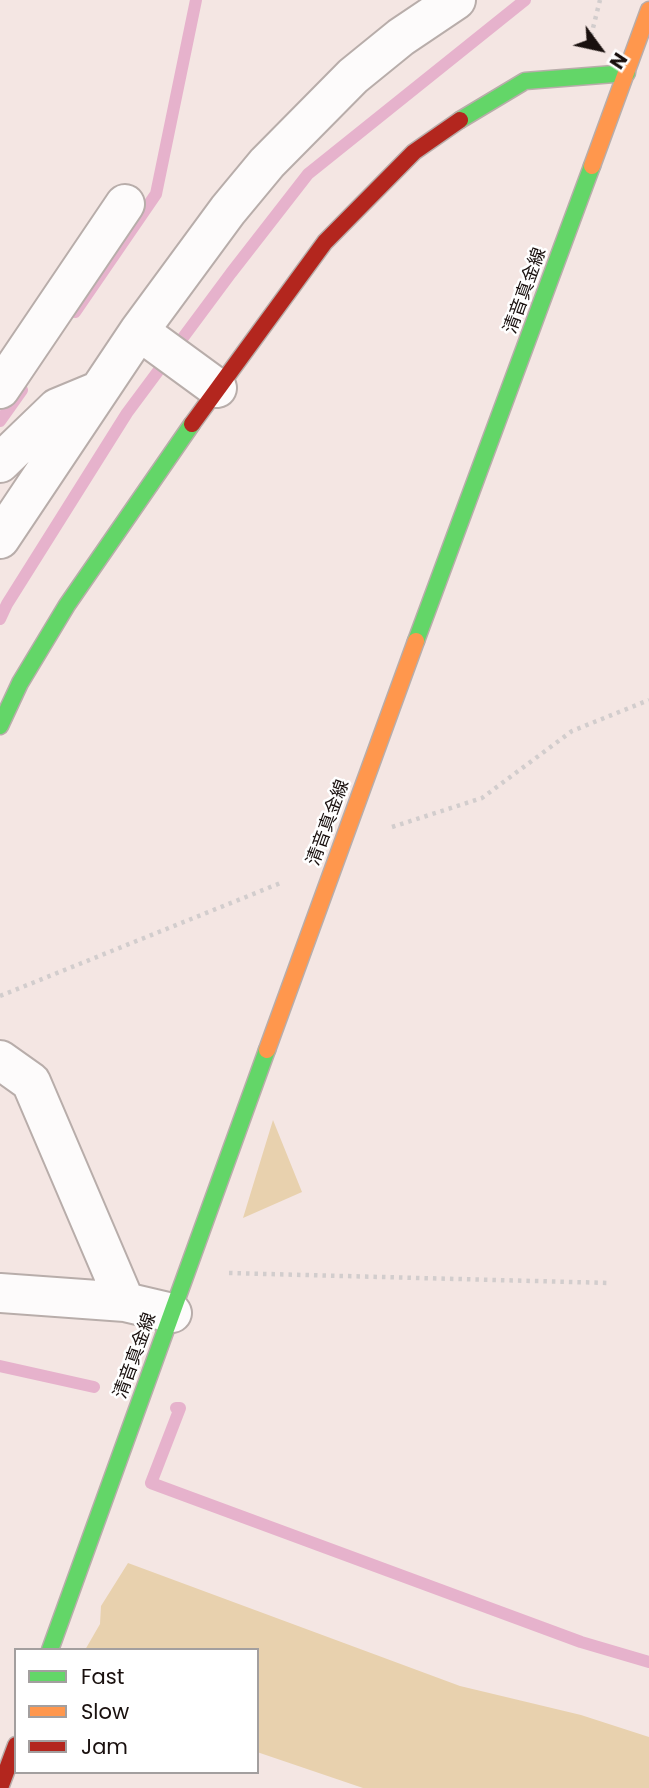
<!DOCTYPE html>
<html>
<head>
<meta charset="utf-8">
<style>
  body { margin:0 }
  #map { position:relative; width:649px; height:1788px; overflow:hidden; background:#f4e6e3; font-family:Poppins,sans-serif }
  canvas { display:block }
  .legend { position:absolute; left:14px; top:1648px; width:245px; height:126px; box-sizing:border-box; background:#fff; border:2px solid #a39f9f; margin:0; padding:9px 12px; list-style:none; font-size:21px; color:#19100e }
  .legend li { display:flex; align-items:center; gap:14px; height:35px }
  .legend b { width:35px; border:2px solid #a39f9f }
  .north { position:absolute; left:565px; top:14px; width:70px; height:70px; -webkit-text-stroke:5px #fff; paint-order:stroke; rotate:123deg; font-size:19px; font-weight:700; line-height:28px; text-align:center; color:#19100e }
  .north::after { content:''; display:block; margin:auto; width:24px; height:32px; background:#19100e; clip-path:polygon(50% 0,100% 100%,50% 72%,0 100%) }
</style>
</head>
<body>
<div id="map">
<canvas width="649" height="1788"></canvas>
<ul class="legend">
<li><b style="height:9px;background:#63d668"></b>Fast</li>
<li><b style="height:9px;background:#ff974d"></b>Slow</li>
<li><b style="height:9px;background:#b3261e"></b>Jam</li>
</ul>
<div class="north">N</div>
</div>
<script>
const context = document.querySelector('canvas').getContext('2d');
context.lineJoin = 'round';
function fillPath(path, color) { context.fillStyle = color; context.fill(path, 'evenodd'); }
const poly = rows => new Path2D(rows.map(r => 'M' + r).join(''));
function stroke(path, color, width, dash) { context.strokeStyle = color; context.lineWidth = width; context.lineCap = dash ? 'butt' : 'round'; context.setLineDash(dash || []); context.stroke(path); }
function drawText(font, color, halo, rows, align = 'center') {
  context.font = font + ' Poppins,"Noto Sans JP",sans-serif'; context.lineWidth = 5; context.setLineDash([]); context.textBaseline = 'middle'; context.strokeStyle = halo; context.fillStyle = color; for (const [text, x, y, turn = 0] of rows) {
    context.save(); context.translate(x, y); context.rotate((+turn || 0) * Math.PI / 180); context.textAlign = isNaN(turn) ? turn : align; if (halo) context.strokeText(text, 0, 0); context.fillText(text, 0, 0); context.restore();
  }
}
fillPath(poly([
  [273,1120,302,1192,243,1218],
  [128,1563,460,1686,581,1715,649,1737,649,1788,363,1788,257,1752,257,1650,85,1650,100,1624,101,1606]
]), '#e8d1ae');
stroke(poly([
  [75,312,156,194,196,0],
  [0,421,22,390],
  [0,619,7,604,127,413,231,273,308,174,525,0],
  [0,1366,94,1387],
  [176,1408,180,1408,151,1483,581,1642,649,1662]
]), '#e6b2cc', 12);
const street = poly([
  [139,331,217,388],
  [0,389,125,204],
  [0,463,57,408,98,391],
  [0,539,139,331,228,210,267,163,353,76,401,37,456,0],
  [0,1060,31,1082,125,1302,172,1313],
  [0,1293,125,1302]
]);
const fast = poly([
  [460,120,525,81,627,73],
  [416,641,592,166],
  [0,726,20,683,67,605,192,424],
  [50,1650,267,1050]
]);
const slow = poly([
  [592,166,649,10],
  [267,1050,416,641]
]);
const jam = poly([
  [192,424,325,242,414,152,460,120],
  [0,1788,16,1745]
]);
stroke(street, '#b8adaa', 42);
stroke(fast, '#b8adaa', 19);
stroke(slow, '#b8adaa', 19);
stroke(jam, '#b8adaa', 19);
stroke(poly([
  [591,36,600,0],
  [392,827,482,798,572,731,649,700],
  [0,996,283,882],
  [229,1273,610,1283]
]), '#d2cdcd', 4.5, [3.5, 5]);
stroke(street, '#fdfbfb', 38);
stroke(fast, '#63d668', 16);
stroke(slow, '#ff974d', 16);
stroke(jam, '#b3261e', 16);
drawText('18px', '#19100e', '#fff', [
  ["清音真金線",526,291,-70],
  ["清音真金線",329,823,-70],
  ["清音真金線",136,1356,-70]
]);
</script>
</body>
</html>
